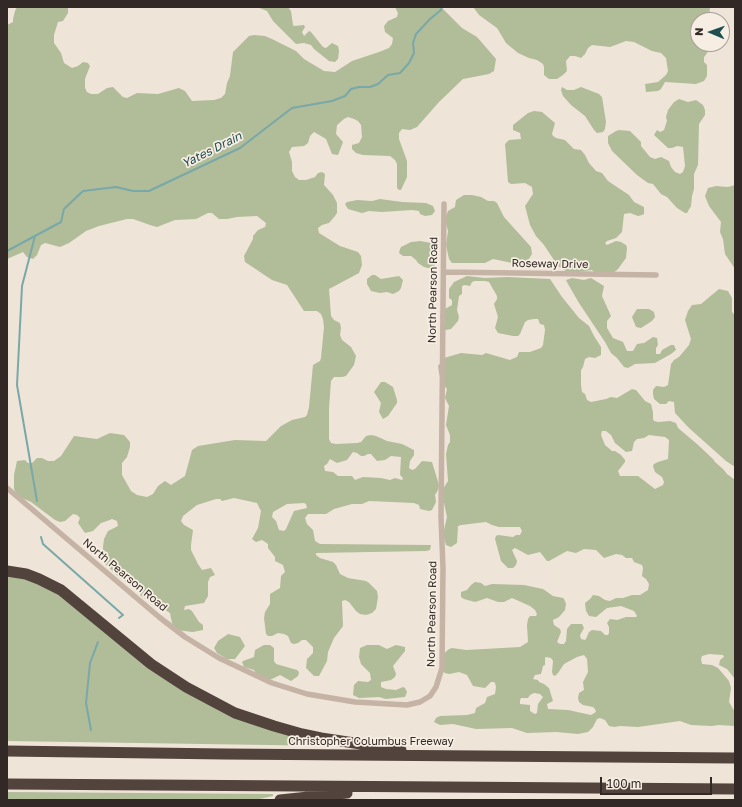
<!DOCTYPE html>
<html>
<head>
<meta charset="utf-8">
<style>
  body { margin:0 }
  #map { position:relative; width:742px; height:807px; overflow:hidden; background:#efe4d8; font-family:"Golos Text",sans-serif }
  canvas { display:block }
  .frame { position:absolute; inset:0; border:8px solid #322926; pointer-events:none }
  .north { position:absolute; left:690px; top:12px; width:40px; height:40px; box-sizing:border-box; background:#f7eee3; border:1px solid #a89f97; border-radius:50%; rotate:272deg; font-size:11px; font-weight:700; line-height:16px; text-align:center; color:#322926 }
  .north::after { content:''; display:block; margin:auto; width:14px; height:18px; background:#1f4d50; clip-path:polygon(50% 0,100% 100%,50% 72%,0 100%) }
  .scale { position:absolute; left:600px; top:777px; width:112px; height:18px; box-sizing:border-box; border:2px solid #322926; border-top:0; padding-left:5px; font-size:12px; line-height:14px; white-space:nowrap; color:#322926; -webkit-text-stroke:3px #f7eee3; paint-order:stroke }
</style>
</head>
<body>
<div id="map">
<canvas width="742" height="807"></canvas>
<div class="frame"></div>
<div class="north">N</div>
<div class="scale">100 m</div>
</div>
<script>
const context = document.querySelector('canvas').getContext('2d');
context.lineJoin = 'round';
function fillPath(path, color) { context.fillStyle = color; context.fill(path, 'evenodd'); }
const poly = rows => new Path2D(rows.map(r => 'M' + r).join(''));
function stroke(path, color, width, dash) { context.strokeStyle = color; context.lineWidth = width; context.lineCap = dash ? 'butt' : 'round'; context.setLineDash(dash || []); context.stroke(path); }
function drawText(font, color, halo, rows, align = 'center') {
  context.font = font + ' "Golos Text",sans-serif'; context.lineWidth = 3.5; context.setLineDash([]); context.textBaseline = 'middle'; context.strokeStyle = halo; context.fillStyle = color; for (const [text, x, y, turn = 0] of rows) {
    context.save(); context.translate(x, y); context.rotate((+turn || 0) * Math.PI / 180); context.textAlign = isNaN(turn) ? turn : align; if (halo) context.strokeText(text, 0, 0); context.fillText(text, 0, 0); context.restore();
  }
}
fillPath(poly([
  [17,7,68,7,68,13,63,21,58,22,54,35,54,43,61,53,64,63,72,68,78,66,83,62,88,63,90,66,85,79,85,88,87,92,91,94,98,94,107,88,113,87,123,97,127,98,137,93,158,94,179,88,185,91,192,101,214,100,221,98,225,94,227,83,230,76,233,52,249,36,254,35,265,36,272,39,296,51,304,59,324,71,335,72,352,61,379,52,389,48,392,44,393,38,385,32,384,26,388,21,397,17,398,13,395,7,441,7,462,28,477,37,496,59,494,71,489,74,463,79,439,102,417,127,410,130,402,129,399,133,399,139,407,161,407,177,401,190,399,190,397,188,397,164,395,160,390,156,363,155,356,153,352,149,352,145,359,143,362,137,361,125,358,121,354,119,348,117,344,119,337,125,336,134,343,142,338,155,332,154,326,139,314,132,310,136,308,143,304,146,292,147,289,152,292,162,292,171,295,177,299,180,306,180,315,177,318,173,322,172,325,174,324,185,333,195,337,203,337,213,335,216,329,223,322,225,318,228,319,233,340,246,358,252,361,256,362,265,359,273,329,289,331,316,334,320,340,323,341,328,340,335,342,340,351,347,356,356,354,365,346,376,342,377,334,377,331,381,329,408,329,439,331,443,336,444,357,443,361,442,366,436,371,435,376,436,387,441,402,444,414,450,414,455,410,461,409,468,412,470,415,469,422,461,432,462,439,485,438,490,435,495,436,502,432,510,429,511,420,509,419,505,414,503,369,501,362,504,352,504,334,509,326,514,308,514,305,518,307,524,313,530,315,541,320,544,431,545,430,550,426,551,316,553,316,555,320,558,333,562,336,565,340,574,348,578,366,581,369,583,377,591,378,597,376,609,372,613,366,615,360,614,356,611,349,602,345,600,342,601,343,626,334,638,328,652,327,661,319,676,314,676,306,668,307,659,313,653,313,647,306,640,302,640,298,643,294,644,291,643,288,636,284,634,278,633,272,636,268,636,266,634,264,618,265,612,270,604,270,594,280,588,281,576,285,572,283,565,275,561,275,557,268,548,268,544,262,540,256,542,252,539,258,528,261,511,257,503,234,498,222,501,220,499,216,499,197,505,183,516,181,521,184,525,193,530,191,545,191,550,198,564,202,570,211,568,215,575,210,577,208,582,208,596,204,603,185,606,184,610,189,609,192,611,199,622,203,625,203,630,193,632,176,630,172,623,170,613,141,596,137,589,120,578,103,562,103,547,104,539,108,531,118,526,117,521,112,519,107,521,101,523,93,531,85,533,78,523,80,518,77,515,73,514,65,521,60,522,55,520,31,502,20,497,16,493,14,489,14,475,17,461,25,460,28,463,32,463,37,458,42,458,48,461,54,461,61,456,74,436,97,439,110,433,124,435,130,442,130,447,127,457,122,463,122,475,131,491,137,495,147,497,153,494,158,486,165,481,171,485,185,476,192,450,198,446,235,440,266,441,281,426,292,420,305,417,307,415,309,407,313,365,320,361,321,358,324,327,323,319,321,314,317,311,304,311,287,285,272,280,245,262,244,256,253,239,253,236,258,230,265,227,266,223,257,216,237,217,227,219,219,219,212,213,208,213,196,219,175,220,157,227,150,225,133,219,127,219,99,226,86,231,69,243,60,247,45,243,41,245,37,255,33,259,27,257,23,252,7,259,7,25,13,22,13,19,15,11],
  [353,452,357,453,361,456,364,456,368,454,371,454,377,461,385,460,391,456,401,457,400,475,403,478,402,480,395,478,390,480,381,478,363,477,355,480,352,476,338,476,333,472,325,471,324,466,327,464,330,459,337,463,347,460],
  [304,503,306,504,307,508,294,511,286,529,284,531,279,530,276,521,272,517,273,512,287,504],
  [257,7,288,7,291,11,293,25,294,26,304,25,305,27,302,32,304,36,309,31,311,32,323,47,326,48,332,43,338,46,339,51,338,59,335,62,329,61,314,49,311,45,304,43,296,44,273,21,267,11],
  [473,7,710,7,709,20,698,20,698,44,714,44,704,57,704,62,707,65,707,76,704,81,696,84,665,82,661,89,658,91,646,92,645,84,658,82,666,75,668,71,666,58,661,53,652,51,634,42,626,41,610,47,592,45,588,48,585,54,581,58,575,56,570,56,566,61,567,71,563,75,557,79,549,79,544,75,544,67,543,64,537,60,529,58,518,53,506,43,497,28,479,15],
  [562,87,567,90,574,90,581,87,599,94,602,97,606,122,605,129,603,132,597,133,594,130,585,116,571,105,563,96,561,90],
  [679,99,688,102,696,100,703,105,705,110,705,115,699,124,698,165,694,174,694,189,692,196,691,206,687,213,685,213,677,208,667,197,661,194,653,184,648,183,637,175,612,151,608,143,608,136,616,131,619,130,630,131,641,142,641,146,650,157,655,159,661,157,669,161,671,167,675,172,680,174,683,172,685,166,683,147,677,146,672,148,668,148,654,135,657,130,660,132,664,130,667,121,666,117,668,110,674,102],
  [534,111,542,112,555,123,552,134,553,136,556,138,565,140,574,149,581,150,585,155,589,163,596,171,602,173,608,181,629,195,634,202,644,207,644,214,642,215,638,216,630,213,624,214,622,232,616,238,607,241,605,243,607,245,616,241,621,242,626,245,627,248,626,258,618,269,612,274,598,275,592,270,569,273,558,266,544,245,536,236,530,225,525,206,533,194,532,187,525,183,511,184,508,182,505,144,509,140,521,139,520,133,513,130,513,125,528,113],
  [735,185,735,269,725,254,723,239,720,232,721,222,709,206,705,196,708,188,716,186,728,187],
  [464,195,472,195,481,197,488,201,494,201,497,203,504,217,531,247,532,254,527,262,517,264,493,259,485,263,452,263,449,259,446,245,448,231,445,219,448,211,455,207,456,200],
  [380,199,402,202,426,203,433,206,435,211,432,215,425,216,420,214,419,211,412,210,382,212,369,211,362,213,348,209,345,204,347,202,357,200,372,201],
  [420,241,431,243,437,248,437,262,432,269,424,267,418,263,416,260,411,256,403,256,399,253,400,249,401,247,411,242],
  [372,275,375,275,381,279,399,276,403,280,401,288,399,291,393,294,387,292,380,293,371,291,367,284,367,279],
  [467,276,485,278,507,277,550,279,562,297,579,318,589,326,594,336,601,347,601,355,595,358,589,357,585,359,583,367,581,370,581,385,582,392,585,394,587,400,591,402,606,399,611,397,617,398,632,389,636,390,645,401,651,404,653,412,653,419,654,421,658,422,670,421,676,423,678,428,697,444,713,459,715,462,723,469,727,474,735,480,735,679,727,669,719,665,720,660,724,657,723,655,709,654,702,656,701,659,702,664,712,665,718,668,729,681,731,688,729,702,735,712,735,726,718,725,712,726,691,725,680,721,638,727,620,726,614,727,609,726,605,720,600,718,597,719,593,727,588,732,578,734,556,732,527,733,512,728,476,729,453,724,440,725,434,722,436,718,440,716,467,715,475,713,476,708,485,703,487,697,495,694,496,687,495,683,494,682,491,682,485,688,473,686,467,675,459,672,449,674,445,673,442,671,441,656,449,649,452,648,466,650,520,647,528,642,527,625,528,619,530,616,536,616,537,614,535,610,530,606,512,598,504,602,498,602,487,598,475,602,464,599,461,597,461,592,467,590,471,585,475,582,481,583,485,586,492,584,524,585,543,589,553,596,563,598,564,599,566,604,565,610,559,617,553,620,553,621,554,625,560,629,561,632,557,642,560,644,564,644,566,641,567,629,571,624,582,624,584,628,580,635,581,639,585,640,586,639,589,632,592,630,601,631,605,635,608,635,609,633,609,627,607,623,610,619,617,620,626,617,636,617,637,616,634,611,621,606,607,608,596,617,589,616,586,611,585,603,590,599,593,595,599,596,605,600,610,601,616,598,623,598,632,595,640,595,648,590,649,584,646,579,642,576,643,568,642,565,634,562,632,558,626,558,622,555,616,554,604,558,596,550,584,549,576,553,567,551,549,561,547,561,540,552,528,555,515,548,512,550,517,561,516,565,513,568,508,568,501,561,495,539,496,536,498,535,513,537,516,535,520,535,522,531,520,527,499,527,492,525,486,522,461,525,458,526,457,543,451,547,446,545,443,534,447,517,444,503,441,500,443,489,448,481,446,454,448,445,450,442,450,435,446,425,449,406,445,398,447,389,442,383,439,373,438,366,444,358,461,353,482,355,486,353,510,360,512,359,517,357,519,352,530,352,541,348,543,345,545,330,544,325,540,324,538,319,534,319,528,320,525,322,520,334,518,336,513,336,498,333,495,328,498,317,494,304,497,299,497,296,489,282,485,281,475,281,472,282,470,286,465,285,462,286,462,294,459,296,457,310,459,317,458,321,451,329,445,330,440,316,443,310,452,305,452,300,449,298,449,289,454,282],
  [602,431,606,431,611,435,615,443,626,452,632,451,634,442,637,439,644,438,649,435,665,437,669,440,668,459,658,462,654,464,653,466,655,472,662,477,664,482,663,485,655,489,638,476,620,476,618,471,625,462,625,460,621,455,615,451,612,451,605,445,601,435],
  [584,655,587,659,588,672,583,682,584,690,579,693,578,698,579,702,583,705,593,707,595,709,596,712,591,715,568,710,548,709,547,704,553,701,549,688,544,684,539,682,538,680,533,679,535,675,541,674,543,666,545,665,545,658,546,657,551,658,553,661,552,672,553,675,555,676,558,673,564,664,577,657],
  [534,693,540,694,543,697,538,704,537,713,535,714,530,711,530,705,520,704,520,700,521,698,528,698,530,695],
  [572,278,584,280,591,278,604,286,602,296,611,316,607,321,607,328,613,338,623,342,627,351,633,351,637,344,644,343,653,337,657,338,658,345,656,348,656,354,660,354,662,350,671,345,674,345,676,350,671,354,655,363,635,364,628,368,624,367,617,358,611,353,605,342,579,303,568,284,566,280],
  [719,289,728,291,732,298,732,312,735,315,735,467,726,461,689,428,675,413,674,402,669,401,666,404,660,404,654,399,653,394,653,390,656,386,664,387,668,385,671,364,674,360,679,357,689,345,691,339,685,320,688,311,692,305,701,304],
  [637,309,649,309,654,312,655,317,652,321,641,328,636,327,632,317],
  [381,382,385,382,393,387,397,400,397,403,388,416,383,419,379,412,381,403,374,392],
  [7,575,26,579,55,591,182,691,334,744,334,746,7,741],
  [228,634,240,637,245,646,235,659,227,659,217,653,214,648,218,641],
  [264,645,270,645,274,648,274,661,276,664,297,670,299,672,298,676,291,681,280,675,272,679,268,679,258,676,254,670,244,667,242,662,243,661,254,657,255,650],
  [367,645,379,645,387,649,396,645,405,647,405,651,393,666,396,674,395,677,391,680,381,682,381,687,386,689,396,690,403,687,405,688,407,692,405,697,386,699,379,697,359,698,353,695,354,685,358,681,368,682,371,680,370,673,361,664,359,657,360,648],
  [7,792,273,794,273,796,255,800,7,800]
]), '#b1bc99');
stroke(poly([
  [35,236,22,286,17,385,37,501],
  [7,251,61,222,64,209,83,191,116,187,133,191,149,191,240,148,292,108,332,101,345,96,351,89,359,87,370,87,378,84,388,75,400,73,409,63,414,53,413,43,416,34,430,19,441,10,442,7],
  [41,537,43,544,123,615,119,618],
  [91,730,86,703,90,663,98,642]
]), '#79a8a9', 2);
stroke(poly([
  [444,272,656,275],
  [7,488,159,617,185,637,219,658,272,683,307,694,355,702,407,705,420,702,430,696,436,687,442,668,443,568,441,517,444,204]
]), '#c5b3a5', 5.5);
stroke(poly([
  [7,571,26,574,39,579,61,590,151,664,186,687,235,713,274,726,302,734,321,738,401,750],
  [7,751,224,754,735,758],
  [7,784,735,789],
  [280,800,347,793]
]), '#52433d', 11);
drawText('11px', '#322926', '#f7eee3', [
  ["Roseway Drive",550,264,1],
  ["North Pearson Road",433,290,-89],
  ["North Pearson Road",125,575,40],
  ["North Pearson Road",432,614,-89],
  ["Christopher Columbus Freeway",371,742]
]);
drawText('italic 12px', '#1f4d50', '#f7eee3', [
  ["Yates Drain",212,150,-27]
]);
</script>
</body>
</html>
